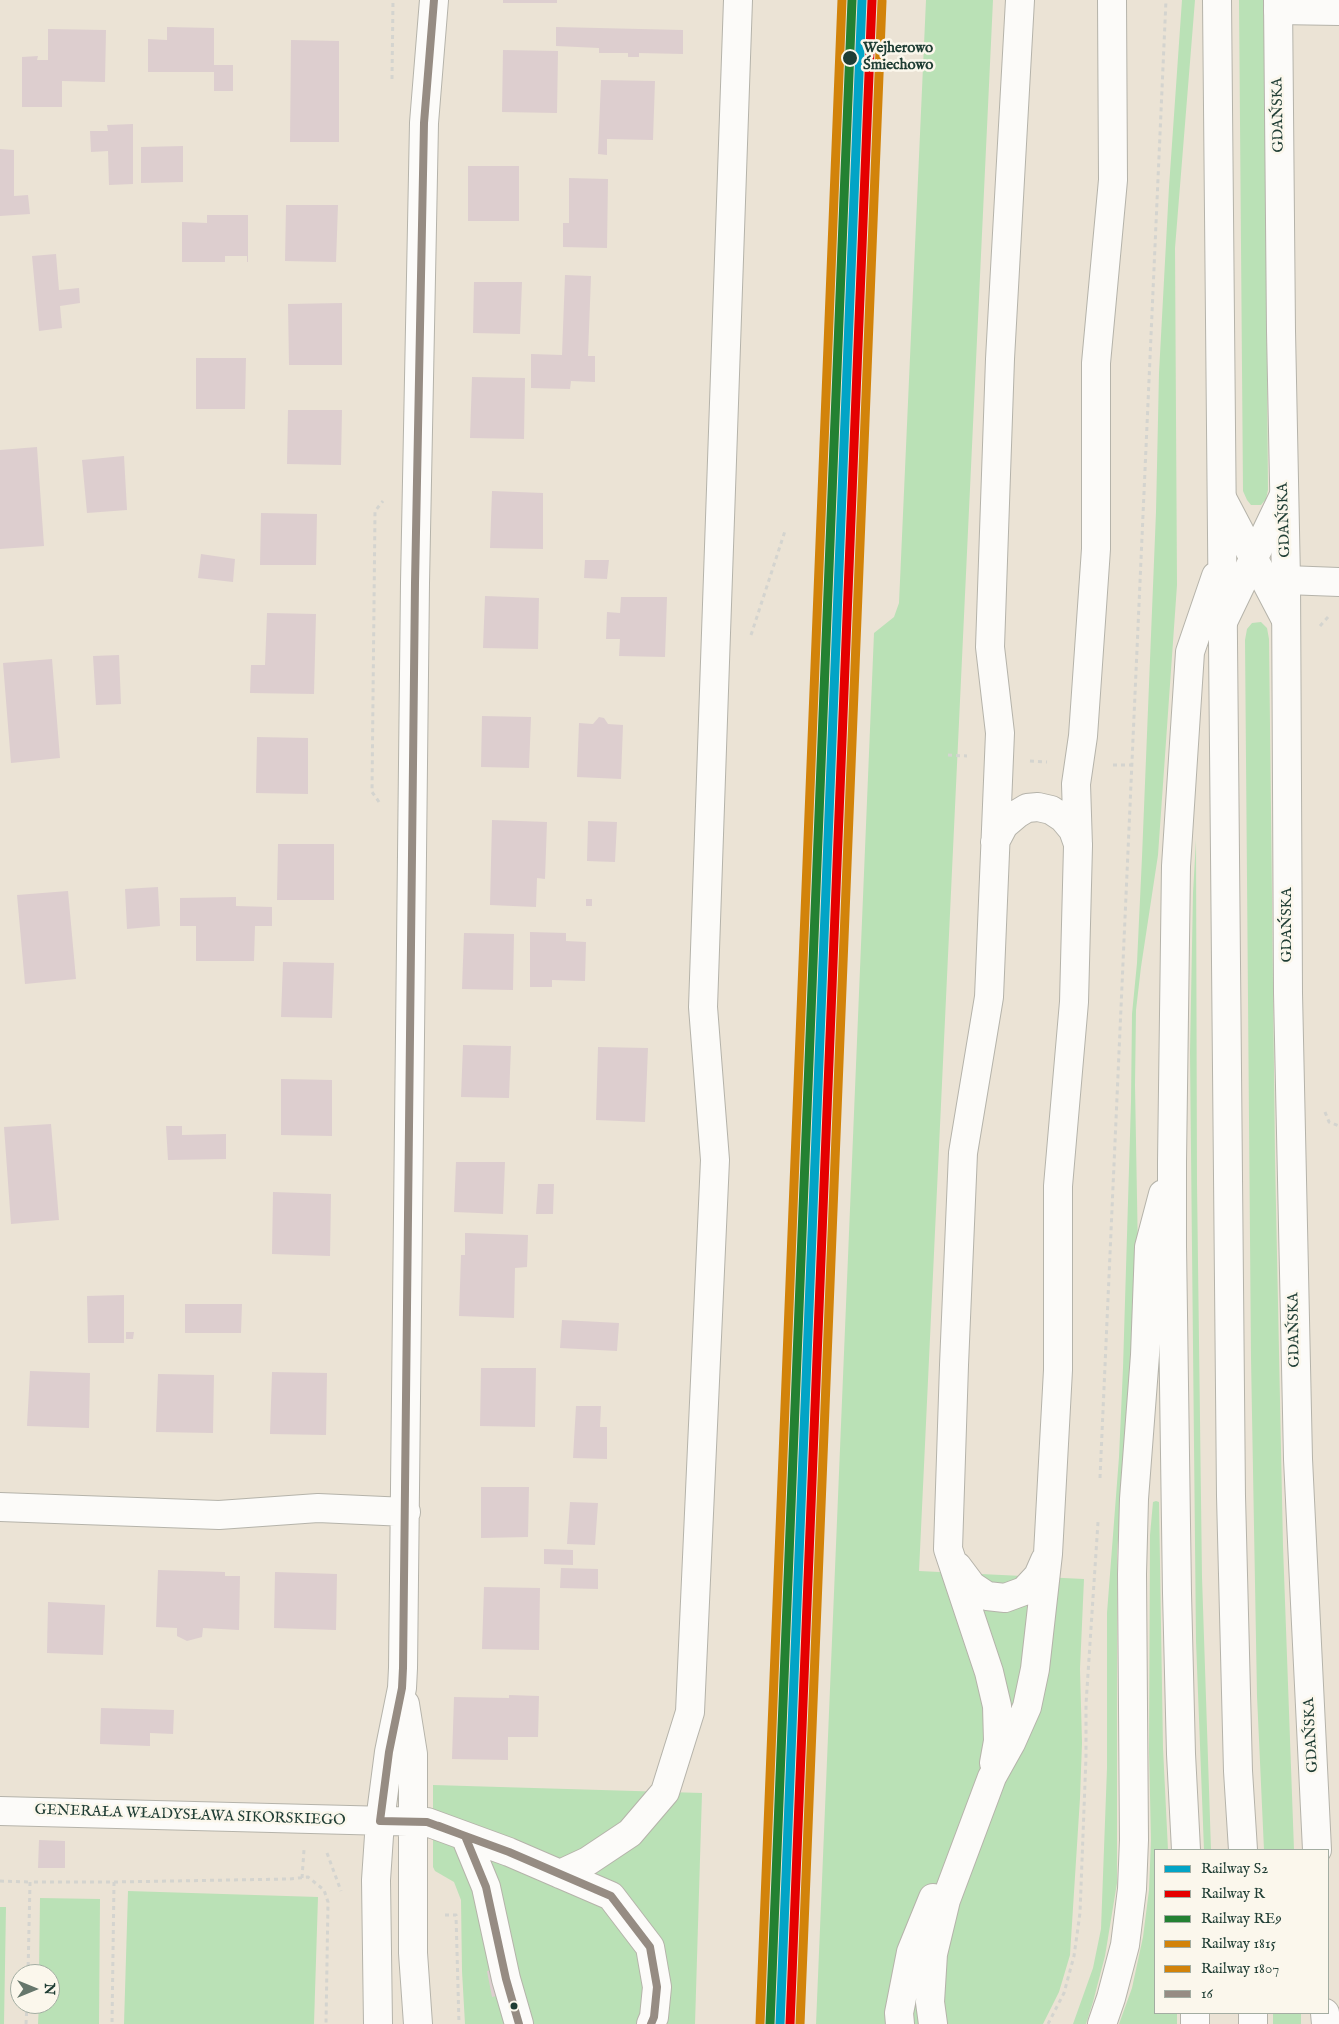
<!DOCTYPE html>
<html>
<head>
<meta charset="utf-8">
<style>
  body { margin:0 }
  #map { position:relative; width:1339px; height:2024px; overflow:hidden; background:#ebe3d5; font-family:"IM FELL English",serif }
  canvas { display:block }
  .legend { position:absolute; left:1154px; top:1849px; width:175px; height:165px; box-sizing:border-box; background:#fbf7ec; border:1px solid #a3ada2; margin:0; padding:6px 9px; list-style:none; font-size:15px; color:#1f3d34 }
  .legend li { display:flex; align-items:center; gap:10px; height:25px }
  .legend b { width:25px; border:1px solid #a3ada2 }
  .north { position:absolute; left:10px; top:1964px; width:50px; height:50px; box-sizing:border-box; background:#fbf7ec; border:1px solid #a3ada2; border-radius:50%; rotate:90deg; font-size:14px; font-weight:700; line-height:20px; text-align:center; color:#1f3d34 }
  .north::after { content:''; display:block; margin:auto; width:18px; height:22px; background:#66776c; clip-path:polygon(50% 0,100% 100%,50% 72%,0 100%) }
</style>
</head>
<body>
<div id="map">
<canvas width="1339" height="2024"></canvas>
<ul class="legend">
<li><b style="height:6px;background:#02a4c6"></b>Railway S2</li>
<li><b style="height:6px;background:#e50000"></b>Railway R</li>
<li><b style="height:6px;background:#238132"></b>Railway RE9</li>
<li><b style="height:6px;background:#d2830a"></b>Railway 1815</li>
<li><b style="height:6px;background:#d2830a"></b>Railway 1807</li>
<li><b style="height:6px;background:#968c83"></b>16</li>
</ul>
<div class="north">N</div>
</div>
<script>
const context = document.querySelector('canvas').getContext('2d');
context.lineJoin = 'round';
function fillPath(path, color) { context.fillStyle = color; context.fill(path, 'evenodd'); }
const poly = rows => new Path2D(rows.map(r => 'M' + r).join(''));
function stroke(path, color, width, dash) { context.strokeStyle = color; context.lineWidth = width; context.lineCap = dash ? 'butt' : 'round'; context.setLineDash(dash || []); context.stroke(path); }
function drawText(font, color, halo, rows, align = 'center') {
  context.font = font + ' "IM FELL English",serif'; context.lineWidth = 5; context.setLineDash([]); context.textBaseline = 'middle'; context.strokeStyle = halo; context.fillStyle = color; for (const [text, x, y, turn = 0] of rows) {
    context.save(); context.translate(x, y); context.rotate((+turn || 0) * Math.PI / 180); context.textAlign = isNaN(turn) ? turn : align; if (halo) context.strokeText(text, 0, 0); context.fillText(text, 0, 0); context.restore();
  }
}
fillPath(poly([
  [926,0,993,0,919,1571,1084,1579,1080,1669,1082,1743,1080,1798,1070,1955,1059,1992,1043,2024,816,2024,874,633,894,617,899,603],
  [1182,0,1195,0,1175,248,1177,585,1158,855,1141,967,1136,1010,1135,1085,1138,1254,1117,1554,1117,1883,1105,1956,1093,2002,1086,2024,1073,2024,1093,1968,1101,1929,1107,1768,1107,1613,1119,1457,1123,1368,1131,1102,1132,1014,1137,963,1142,857,1156,512,1159,373,1169,187],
  [1239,0,1264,0,1268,490,1266,499,1261,505,1251,505,1247,500,1243,491],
  [1261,622,1267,628,1269,639,1275,1157,1283,1546,1294,1850,1264,1850,1257,1696,1251,1358,1245,640,1247,629,1252,623],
  [1196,840,1197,1184,1202,1577,1211,1850,1204,1850,1196,1641,1190,1052,1193,893],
  [1156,1501,1159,1502,1163,1748,1168,1850,1155,1850,1155,2013,1177,2013,1177,2024,1119,2024,1132,1988,1143,1937,1149,1890,1151,1840,1149,1751,1150,1535,1153,1502],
  [433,1785,702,1793,695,2024,465,2024,462,1971,461,1900,454,1882,435,1871,433,1867],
  [128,1891,318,1897,314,2024,124,2024],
  [40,1898,100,1899,99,2024,38,2024,39,2004,50,2004,50,1974,39,1974],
  [0,1907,6,1907,4,2024,0,2024],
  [1273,2013,1301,2013,1301,2024,1273,2024]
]), '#bae1b6');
fillPath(poly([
  [503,0,557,0,557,3,503,3],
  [167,27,214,28,214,65,233,65,233,91,214,91,214,72,148,72,148,39,167,40],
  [556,27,683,30,683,54,639,53,639,57,628,57,628,53,599,53,599,48,556,46],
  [48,29,106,30,105,82,62,81,62,107,22,107,22,57,38,56,37,60,48,60],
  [291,40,339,41,339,142,290,142],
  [503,50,558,51,557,113,502,112],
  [601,80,655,81,653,140,607,139,607,155,598,154],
  [133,124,133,184,109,185,108,151,91,152,90,131,108,131,107,125],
  [183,146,183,182,141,183,141,147],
  [0,149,14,150,14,196,28,195,30,214,0,216],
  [468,166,519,166,519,221,468,221],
  [569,178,608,179,607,248,563,247,563,223,569,223],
  [286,205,338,205,336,262,285,261],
  [207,215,248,215,248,262,247,262,247,256,225,256,225,262,182,262,182,222,207,223],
  [56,254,59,290,79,288,80,303,60,306,62,328,39,331,32,256],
  [565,275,591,276,588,356,595,356,595,382,571,381,570,389,531,388,531,354,562,355],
  [474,282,522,282,520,334,473,333],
  [342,303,342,365,289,365,288,304],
  [196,358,246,358,245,409,196,409],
  [472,377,525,378,524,439,470,438],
  [288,410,342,410,341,465,287,464],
  [37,447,44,546,0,549,0,450],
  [124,456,127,510,87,513,82,460],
  [492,491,543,493,543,549,490,548],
  [261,513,317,514,316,565,260,565],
  [201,554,235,559,233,582,198,578],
  [585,560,609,560,607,579,584,578],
  [485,596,539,598,538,649,483,648],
  [621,597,667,597,665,657,619,656,620,639,606,639,607,612,620,613],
  [267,613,316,614,314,694,250,693,251,665,265,665],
  [119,655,121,704,96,705,93,656],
  [52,659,60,758,11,763,3,663],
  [482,716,531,717,529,768,481,767],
  [599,717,604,718,608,724,623,725,621,779,577,777,579,723,593,724],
  [257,737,308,738,308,794,256,793],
  [492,820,547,822,545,879,537,878,536,907,490,905],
  [588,821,617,822,615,862,587,861],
  [278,844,334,844,334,900,277,900],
  [158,887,160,926,127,929,125,889],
  [68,891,76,979,25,984,17,895],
  [236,897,236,906,272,907,272,926,255,926,254,961,196,961,196,926,180,926,180,898],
  [586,899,592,899,592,906,586,906],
  [530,932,566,933,566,941,586,942,585,981,552,980,552,987,530,987],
  [464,933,514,934,513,990,462,989],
  [283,962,334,963,332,1018,281,1017],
  [463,1045,511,1046,509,1098,461,1097],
  [598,1047,648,1048,645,1122,596,1120],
  [281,1079,332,1080,332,1136,281,1135],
  [51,1124,59,1220,11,1224,4,1127],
  [166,1126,182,1126,182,1135,226,1134,226,1159,168,1160],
  [456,1162,505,1162,503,1214,454,1212],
  [538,1184,554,1184,553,1214,536,1214],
  [273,1192,331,1194,330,1256,272,1254],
  [465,1233,528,1235,527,1267,515,1268,514,1318,459,1316,461,1255,465,1255],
  [124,1295,124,1343,88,1343,87,1296],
  [185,1304,242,1304,241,1333,185,1333],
  [562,1320,619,1323,617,1351,560,1348],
  [126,1332,134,1332,133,1339,126,1339],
  [481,1368,536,1368,535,1427,480,1426],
  [30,1371,90,1373,89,1428,27,1426],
  [272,1372,327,1373,326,1435,270,1434],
  [158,1374,214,1375,213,1433,156,1432],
  [576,1406,601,1406,600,1427,607,1427,607,1459,573,1458],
  [481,1487,529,1487,528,1537,481,1538],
  [570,1502,598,1503,595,1545,567,1544],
  [544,1549,573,1550,573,1565,544,1564],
  [561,1568,598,1569,598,1589,560,1588],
  [158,1570,225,1572,225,1576,240,1576,239,1630,203,1628,202,1637,187,1641,177,1636,177,1628,156,1627],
  [275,1572,337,1574,336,1630,274,1628],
  [484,1587,540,1588,539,1650,482,1649],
  [48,1602,105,1605,103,1655,47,1653],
  [509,1695,539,1696,538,1737,508,1737,508,1760,452,1759,454,1697,509,1698],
  [101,1708,174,1710,173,1734,150,1733,150,1746,100,1744],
  [39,1840,65,1841,65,1868,38,1868],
  [494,1969,500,1995,492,1997,487,1971]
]), '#ddcecf');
const minor = poly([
  [1278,10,1339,11],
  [1222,498,1286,620],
  [1286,580,1339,582],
  [1223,622,1284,495],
  [995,842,1004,825,1017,814,1027,808,1038,807,1051,810,1063,818,1073,830,1078,844],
  [0,1507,219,1515,318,1508,406,1512],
  [957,1566,972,1586,987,1596,1005,1598,1024,1591,1038,1576,1045,1560],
  [405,1704,413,1754,413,1953,418,2024],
  [994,1763,998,1741,997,1706,989,1672,948,1549,954,1365,963,1153,989,997,1000,733,990,647,1000,359,1020,0],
  [0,1811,427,1822,509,1852,611,1896,650,1947,657,1987,654,2017,651,2024],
  [465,1836,486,1887,506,1979,519,2024],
  [560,1874,588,1861,630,1833,665,1792,690,1712,715,1160,703,1007,738,0],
  [378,2024,376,1880,380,1821,389,1752,402,1688,403,1668,415,583,424,123,434,0],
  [900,2024,899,2013,911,1952,933,1898],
  [933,2024,930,2002,933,1954,946,1900,992,1777,1011,1743,1027,1707,1035,1669,1048,1554,1058,1370,1058,1186,1074,1002,1078,846,1076,784,1083,736,1096,549,1096,363,1113,180,1112,0]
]);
const major = poly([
  [1217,0,1231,1496,1238,1771,1243,1850],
  [1278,0,1281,331,1286,580,1288,993,1298,1459,1317,1850],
  [1186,1850,1181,1754,1177,1593,1172,1245,1172,1162,1176,866,1190,652,1216,576],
  [1195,2013,1195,2024],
  [1253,2013,1253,2024],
  [1325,2013,1326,2024],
  [1102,2024,1111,1998,1125,1945,1132,1889,1134,1840,1132,1574,1134,1499,1145,1355,1149,1247,1163,1194]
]);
stroke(minor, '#b5b3aa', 30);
stroke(major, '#b5b3aa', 30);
stroke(poly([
  [392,79,393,0],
  [1320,626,1329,616],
  [751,635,785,531],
  [948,755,967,756],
  [1030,761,1047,762],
  [1113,765,1132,765],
  [379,802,372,792,375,511,383,501],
  [1325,1112,1329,1122,1339,1126],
  [1100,1478,1166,0],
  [327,1853,341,1891],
  [302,1878,304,1850],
  [0,1881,30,1882],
  [114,1882,289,1879,308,1877,324,1890,328,1902,326,2024],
  [445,1915,456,1915,459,2024],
  [28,1974,30,1882,114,1882,112,2024],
  [26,2024,27,2004],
  [1048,2024,1064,1993,1074,1956,1080,1913,1086,1757,1086,1704,1098,1522]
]), '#d4d4cf', 3, [4, 4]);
stroke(minor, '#fcfbf9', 28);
stroke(major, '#fcfbf9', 28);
stroke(poly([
  [380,1821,389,1752,402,1688,403,1668,415,583,424,123,434,0],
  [380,1821,427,1822,509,1852,611,1896,650,1947,657,1987,654,2017,651,2024],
  [439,1826,465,1836,486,1887,506,1979,519,2024]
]), '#968c83', 8);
stroke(poly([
  [780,2024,862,0]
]), '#02a4c6', 9);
stroke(poly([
  [790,2024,872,0]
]), '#e50000', 9);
stroke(poly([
  [770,2024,852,0]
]), '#238132', 9);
stroke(poly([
  [800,2024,882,1]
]), '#d2830a', 9);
stroke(poly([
  [760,2023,842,0]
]), '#d2830a', 9);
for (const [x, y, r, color] of [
  [850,58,8,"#1f3d34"],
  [514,2006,4.5,"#1f3d34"]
]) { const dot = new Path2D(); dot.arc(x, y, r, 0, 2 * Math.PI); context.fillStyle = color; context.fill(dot); stroke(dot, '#fbf7ec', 2); }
drawText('bold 15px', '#1f3d34', '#fbf7ec', [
  ["Wejherowo",863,49],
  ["Śmiechowo",863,66]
], 'left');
drawText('15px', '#1f3d34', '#fbf7ec', [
  ["GDAŃSKA",1279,115,-91],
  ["GDAŃSKA",1285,520,-92],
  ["GDAŃSKA",1288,925,-90],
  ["GDAŃSKA",1295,1330,-91],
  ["GDAŃSKA",1312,1735,-93],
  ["GENERAŁA WŁADYSŁAWA SIKORSKIEGO",190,1816,2]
]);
</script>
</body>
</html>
